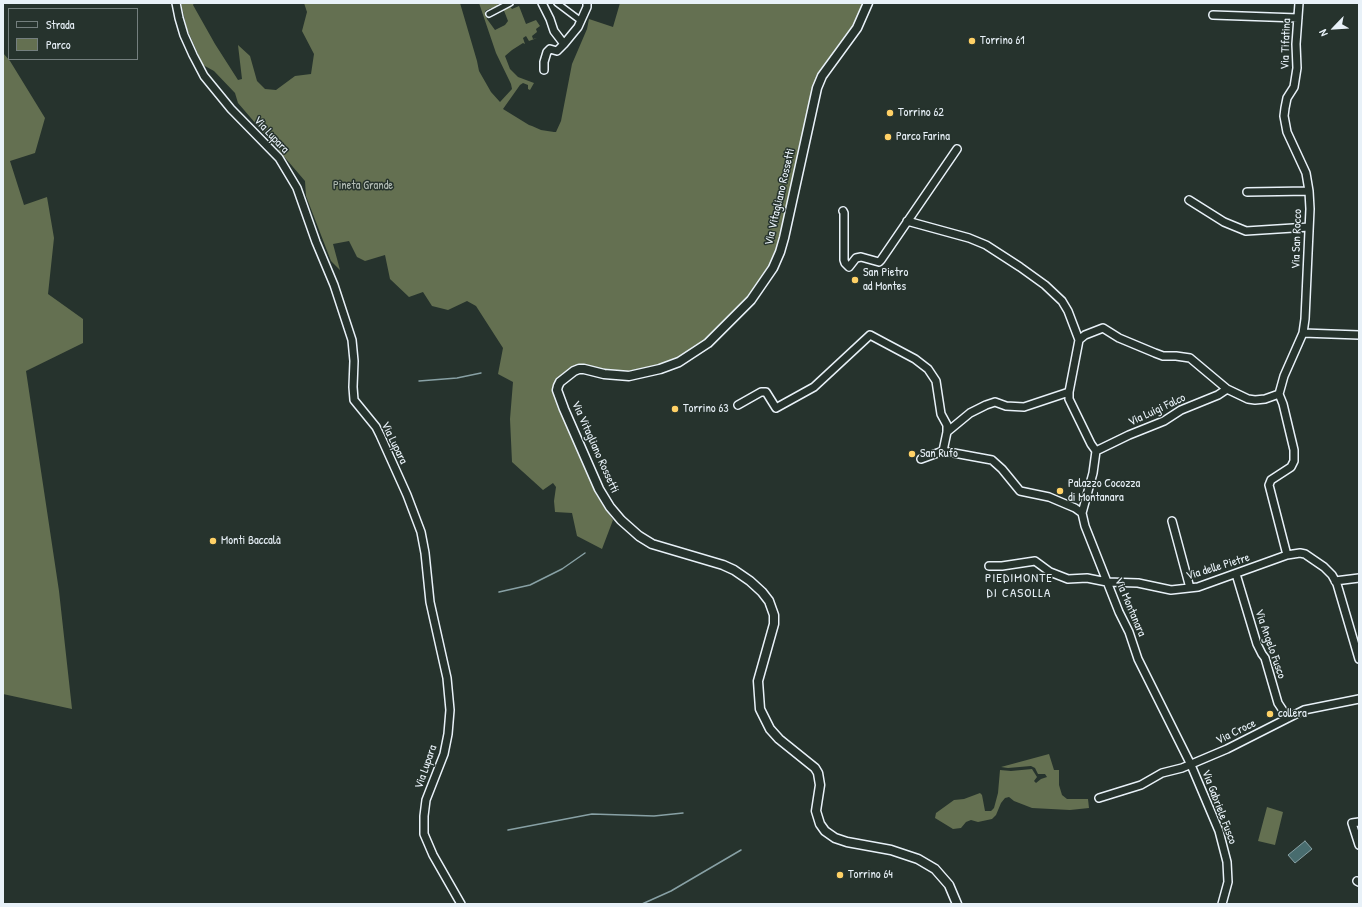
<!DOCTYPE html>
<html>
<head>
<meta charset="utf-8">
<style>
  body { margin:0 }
  #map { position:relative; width:1362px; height:907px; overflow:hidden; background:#26332d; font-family:"Patrick Hand",sans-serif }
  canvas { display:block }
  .frame { position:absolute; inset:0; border:4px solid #e8f1f8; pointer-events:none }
  .legend { position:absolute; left:8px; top:8px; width:130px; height:52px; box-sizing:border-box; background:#26332d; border:1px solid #747f7e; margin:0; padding:5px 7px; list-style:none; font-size:12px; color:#e8f1f8 }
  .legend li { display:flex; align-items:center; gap:8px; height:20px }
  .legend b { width:20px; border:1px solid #747f7e }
  .north { position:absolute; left:1314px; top:8px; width:40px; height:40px; -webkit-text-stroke:3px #26332d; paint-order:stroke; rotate:245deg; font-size:11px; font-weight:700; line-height:16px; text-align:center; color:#e8f1f8 }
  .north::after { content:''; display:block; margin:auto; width:14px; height:18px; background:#e8f1f8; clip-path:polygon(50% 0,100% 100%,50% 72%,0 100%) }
</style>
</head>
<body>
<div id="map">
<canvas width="1362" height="907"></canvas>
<div class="frame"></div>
<ul class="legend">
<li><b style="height:5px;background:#26332d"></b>Strada</li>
<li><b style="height:11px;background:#647051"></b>Parco</li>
</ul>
<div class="north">N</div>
</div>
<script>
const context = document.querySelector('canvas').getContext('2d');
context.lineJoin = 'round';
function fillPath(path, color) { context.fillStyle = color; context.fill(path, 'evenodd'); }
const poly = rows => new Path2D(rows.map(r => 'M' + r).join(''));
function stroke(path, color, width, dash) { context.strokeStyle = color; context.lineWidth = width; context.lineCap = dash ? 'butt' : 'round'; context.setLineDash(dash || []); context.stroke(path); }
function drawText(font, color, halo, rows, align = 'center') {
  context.font = font + ' "Patrick Hand",sans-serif'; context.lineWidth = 3; context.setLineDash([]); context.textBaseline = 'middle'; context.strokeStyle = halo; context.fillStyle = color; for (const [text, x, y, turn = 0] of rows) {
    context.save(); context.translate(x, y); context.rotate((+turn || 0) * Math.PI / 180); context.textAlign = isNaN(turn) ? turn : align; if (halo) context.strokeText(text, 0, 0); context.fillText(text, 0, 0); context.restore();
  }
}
fillPath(poly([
  [181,3,194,3,193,5,215,44,238,80,242,79,238,45,250,56,257,81,265,89,276,90,295,76,311,74,314,54,302,31,307,12,304,3,460,3,477,61,479,71,491,92,500,102,512,89,511,84,496,53,479,3,497,3,499,7,492,10,491,8,485,11,487,19,495,30,505,25,508,21,503,8,509,5,512,9,519,6,526,24,536,20,540,26,536,29,537,32,532,36,533,39,537,38,529,41,526,36,523,38,525,44,523,43,512,50,505,56,510,69,518,77,534,83,530,90,528,89,528,85,523,83,520,85,503,109,529,125,532,126,541,130,554,132,556,132,561,121,572,64,587,29,589,19,613,27,620,3,864,3,853,28,814,83,780,245,772,264,752,294,705,342,679,359,660,365,634,372,615,372,588,366,576,365,554,382,553,387,597,496,613,520,602,549,577,536,572,513,555,512,554,501,556,487,553,483,543,490,512,462,510,419,513,382,498,374,503,348,476,306,467,301,448,310,432,306,423,292,409,297,390,279,385,255,365,261,357,257,349,241,333,244,340,270,331,261,306,196,305,181,238,103,235,93,214,71,203,65,187,29],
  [3,53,10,61,45,118,35,153,10,161,24,205,47,197,54,238,48,294,83,319,83,343,26,371,59,591,72,709,3,694],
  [1049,754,1054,770,1059,770,1059,785,1062,795,1067,799,1088,799,1089,808,1070,810,1032,808,1014,801,1009,797,1005,798,1001,803,996,815,992,819,978,822,971,820,966,822,961,828,953,829,935,818,936,813,954,800,964,799,980,793,982,795,985,811,991,811,994,808,998,793,1000,770,1011,771,1032,769,1037,777,1034,781,1036,783,1041,779,1047,777,1045,774,1038,774,1035,768,1031,766,1008,768,1001,767],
  [1267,807,1283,812,1275,845,1258,841]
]), '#647051');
const water = poly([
  [1305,841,1312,849,1295,863,1288,855,1305,841]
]);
fillPath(water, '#486c6e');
stroke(water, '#88a1a5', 1);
stroke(poly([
  [419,381,457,378,481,373],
  [499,592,530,585,562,569,585,553],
  [508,830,592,814,654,816,683,813],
  [642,904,671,891,741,850]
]), '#88a1a5', 1.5);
const pedestrian = poly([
  [557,3,581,21],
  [489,14,510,3]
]);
const minor = poly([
  [176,3,179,18,184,35,193,55,204,76,231,109,279,158,297,188,316,242,334,285,352,340,354,361,353,387,354,400,376,427,380,435,407,495,421,532,425,553,430,602,447,678,450,710,448,734,444,754,426,800,424,816,424,834,433,855,461,904],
  [542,3,550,19,554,31,564,44],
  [1213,15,1298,18],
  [544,70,544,62,547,52,550,49,557,51,564,44,578,27,587,7,587,3],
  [1247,192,1309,191],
  [1189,200,1224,222,1246,231,1309,227],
  [843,211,844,213,844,260,845,263,849,267,856,258,861,257,879,262,881,260,957,149],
  [907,221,969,238,986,245,1020,267,1045,285,1062,301,1068,311,1079,340],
  [1303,333,1359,335],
  [1279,394,1284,376,1303,333,1305,319,1310,209,1309,191,1306,173,1287,132,1284,116,1285,108,1287,98,1294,87,1297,68,1296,44,1299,3],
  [1279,394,1283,404,1294,450,1294,461,1291,467,1271,480,1269,485,1287,555],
  [738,405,761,392,766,392,776,408,814,387,870,335,915,359,928,369,936,381,941,414,947,425,947,432,943,451],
  [947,432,970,413,986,405,995,402,1006,406,1024,407,1069,392],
  [943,451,992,460,1002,469,1020,491,1049,497,1075,508,1082,513],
  [1096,451,1093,473,1082,513,1085,526,1119,612,1129,632,1138,659,1191,765,1219,831,1227,862,1228,882,1222,904],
  [1096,451,1091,444,1069,399,1069,392,1079,340,1085,335,1103,328,1119,338,1155,353,1163,356,1176,356,1190,358,1227,389,1248,399,1255,400,1265,399,1279,394],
  [1096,451,1129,435,1164,421,1181,410,1218,395,1227,389],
  [921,459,943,451],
  [1172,521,1190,588],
  [989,566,1002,566,1035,561,1050,572,1068,579,1087,578,1107,582,1138,583,1171,590,1198,587,1287,555,1300,553,1305,554,1324,567,1332,575,1337,584,1359,659],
  [1236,574,1257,644,1262,654,1265,658,1278,703,1288,718],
  [1335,581,1359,578],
  [1099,798,1141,785,1162,773,1182,768,1227,749,1304,710,1359,699],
  [1359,822,1352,823,1359,845],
  [1357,881,1359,882]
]);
const tertiary = poly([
  [868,3,857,28,822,76,817,88,784,238,780,252,773,268,751,300,708,343,679,362,660,369,629,376,604,374,584,369,579,369,574,371,560,382,558,386,557,390,564,409,599,489,610,507,621,520,639,536,652,544,723,565,734,570,750,581,762,592,769,601,774,615,774,624,758,681,760,709,770,729,779,739,815,768,818,773,820,785,816,811,820,824,825,831,835,838,847,842,891,850,918,859,935,869,949,885,957,904]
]);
stroke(pedestrian, '#e8f1f8', 8);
stroke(minor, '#e8f1f8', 10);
stroke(tertiary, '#e8f1f8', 11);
stroke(pedestrian, '#26332d', 5);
stroke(minor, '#26332d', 7);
stroke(tertiary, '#26332d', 8);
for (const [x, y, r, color] of [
  [972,41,4,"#ffd166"],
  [890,113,4,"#ffd166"],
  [888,137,4,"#ffd166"],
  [855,280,4,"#ffd166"],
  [675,409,4,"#ffd166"],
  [912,454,4,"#ffd166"],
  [1060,491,4,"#ffd166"],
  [213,541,4,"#ffd166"],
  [1270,714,4,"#ffd166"],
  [840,875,4,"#ffd166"]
]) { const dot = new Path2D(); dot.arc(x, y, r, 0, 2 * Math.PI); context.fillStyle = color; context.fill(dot); stroke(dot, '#26332d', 1.5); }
drawText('12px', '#e8f1f8', '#26332d', [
  ["Torrino 61",980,41],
  ["Torrino 62",898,113],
  ["Parco Farina",896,137],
  ["San Pietro",863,273],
  ["ad Montes",863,287],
  ["Torrino 63",683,409],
  ["San Rufo",920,454],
  ["Palazzo Cocozza",1068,484],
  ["di Montanara",1068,498],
  ["Monti Baccalà",221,541],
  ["collera",1278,714],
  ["Torrino 64",848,875]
], 'left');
drawText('12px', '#e8f1f8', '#26332d', [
  ["Via Tifatina",1286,44,-88],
  ["Via Lupara",271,135,47],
  ["Via Vitagliano Rossetti",780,197,-77],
  ["Via San Rocco",1297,239,-88],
  ["Via Luigi Falco",1157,410,-25],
  ["Via Lupara",394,443,64],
  ["Via Vitagliano Rossetti",595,447,66],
  ["Via delle Pietre",1218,567,-17],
  ["Via Montanara",1130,607,67],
  ["Via Angelo Fusco",1270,644,71],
  ["Via Croce",1236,732,-26],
  ["Via Lupara",426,767,-71],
  ["Via Gabriele Fusco",1219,807,69]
]);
drawText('12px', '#b3bdb5', '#26332d', [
  ["Pineta Grande",363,186]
]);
context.letterSpacing = '1px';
drawText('13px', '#e8f1f8', '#26332d', [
  ["PIEDIMONTE",1019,579],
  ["DI CASOLLA",1019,594]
]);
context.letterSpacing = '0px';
</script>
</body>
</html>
